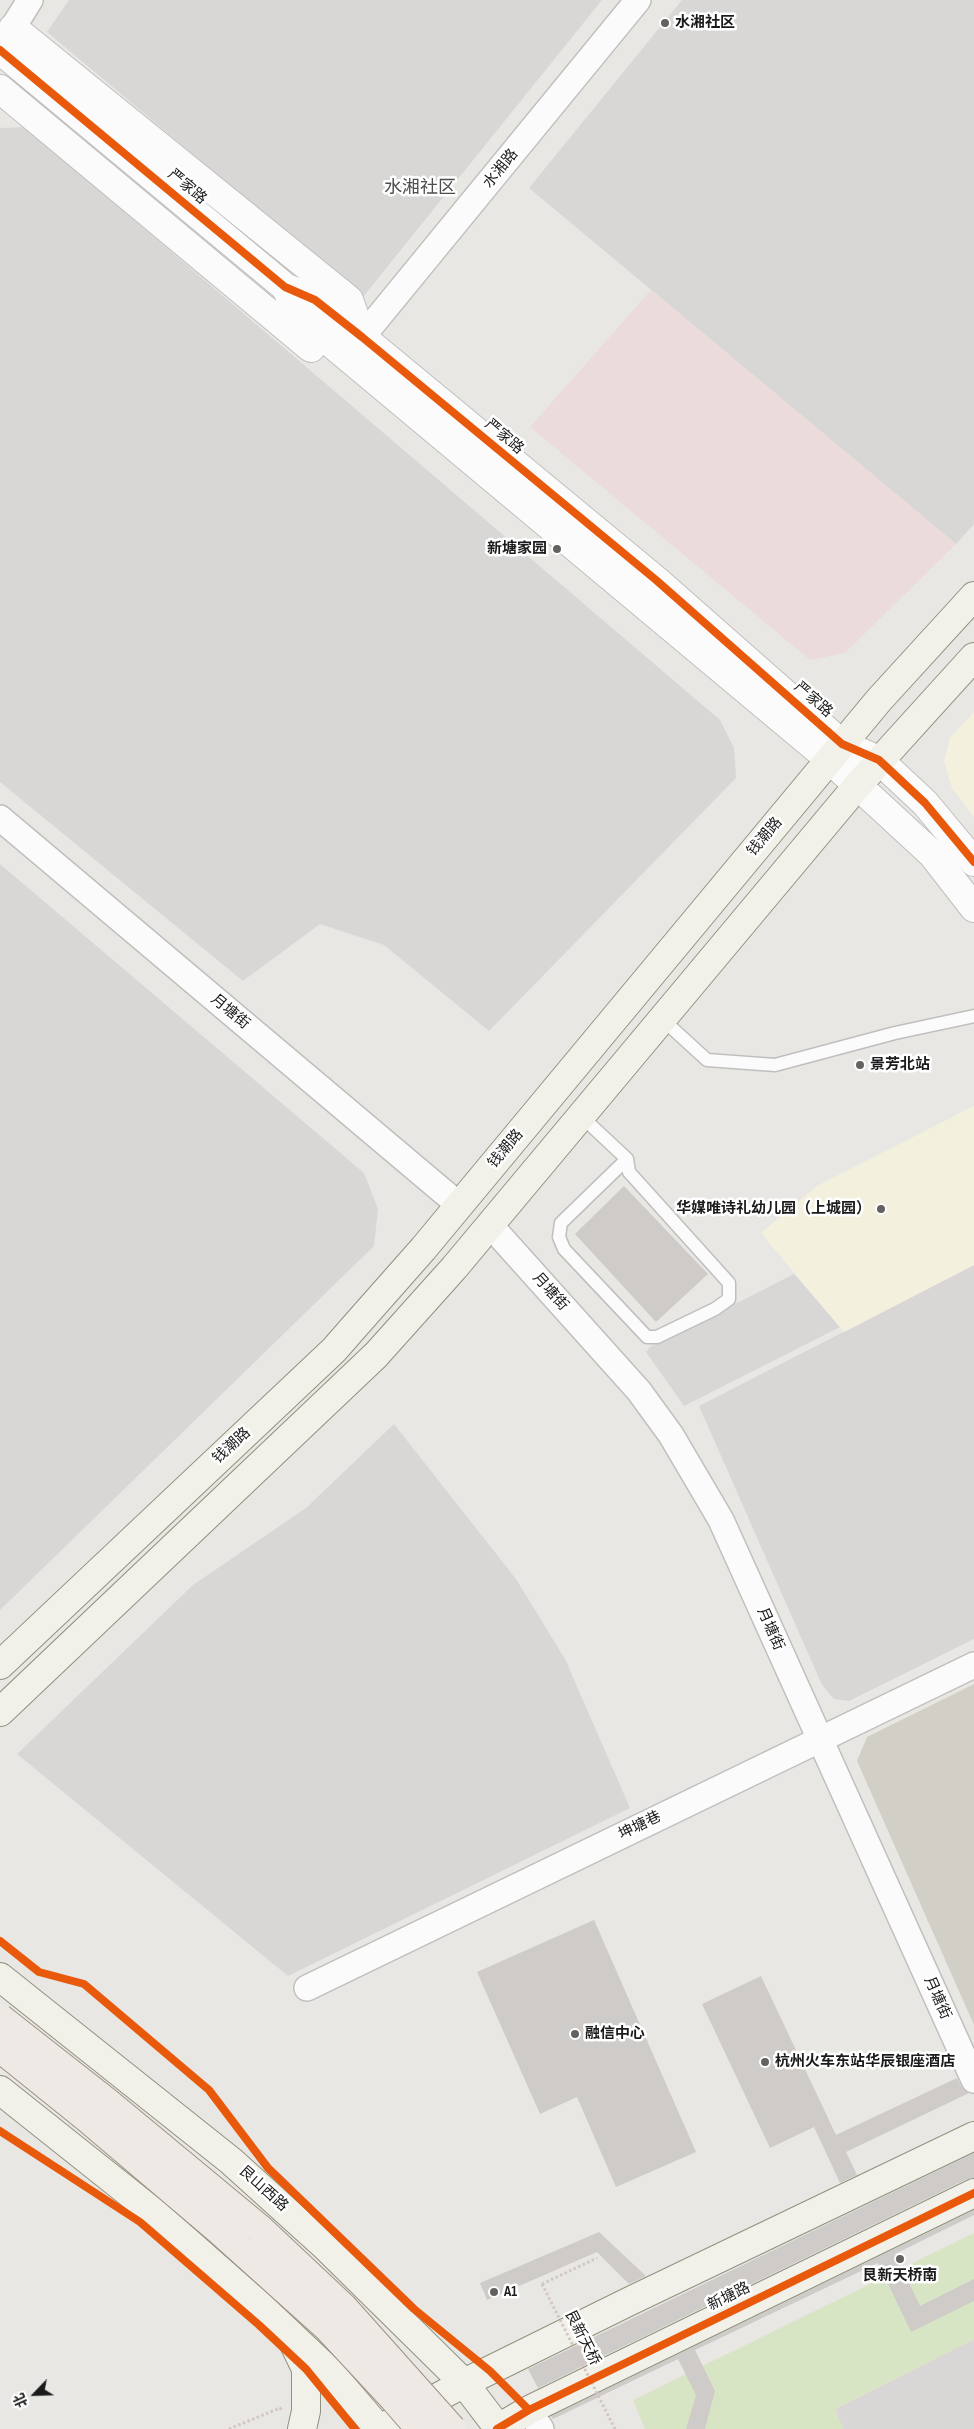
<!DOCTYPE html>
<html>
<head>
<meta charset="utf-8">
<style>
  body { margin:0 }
  #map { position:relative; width:974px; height:2429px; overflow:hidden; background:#e9e7e4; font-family:"Sofia Sans Condensed","Noto Sans SC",sans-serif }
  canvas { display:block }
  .north { position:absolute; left:10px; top:2369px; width:50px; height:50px; -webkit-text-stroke:4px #fff; paint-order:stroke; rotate:246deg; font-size:14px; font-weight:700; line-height:20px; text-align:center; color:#1b1b1b }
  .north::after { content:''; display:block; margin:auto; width:18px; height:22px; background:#1b1b1b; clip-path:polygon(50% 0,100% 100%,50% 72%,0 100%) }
</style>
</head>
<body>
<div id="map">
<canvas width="974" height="2429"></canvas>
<div class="north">北</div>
</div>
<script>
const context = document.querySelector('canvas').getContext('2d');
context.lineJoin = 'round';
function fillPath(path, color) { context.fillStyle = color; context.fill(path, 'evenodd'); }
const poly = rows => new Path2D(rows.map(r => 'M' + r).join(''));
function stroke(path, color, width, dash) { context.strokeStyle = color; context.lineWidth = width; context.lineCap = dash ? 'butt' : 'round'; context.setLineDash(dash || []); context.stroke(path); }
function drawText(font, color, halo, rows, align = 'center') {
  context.font = font + ' "Sofia Sans Condensed","Noto Sans SC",sans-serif'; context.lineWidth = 5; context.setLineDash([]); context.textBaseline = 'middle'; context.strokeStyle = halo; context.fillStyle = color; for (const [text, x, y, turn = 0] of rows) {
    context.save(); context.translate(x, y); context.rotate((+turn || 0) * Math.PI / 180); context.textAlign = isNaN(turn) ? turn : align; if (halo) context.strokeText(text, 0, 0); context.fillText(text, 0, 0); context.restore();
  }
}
fillPath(poly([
  [69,0,602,0,363,297,47,32],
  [682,0,974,0,974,524,956,544,529,188],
  [25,127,720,720,734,748,736,778,489,1031,384,945,320,924,243,981,0,782,0,128],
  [0,864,364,1173,378,1209,374,1246,0,1610],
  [974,1265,974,1639,849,1701,834,1699,822,1685,699,1406],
  [794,1274,840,1327,684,1406,646,1352,650,1347],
  [394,1424,516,1579,565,1659,630,1808,288,1976,17,1754,193,1585,306,1508],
  [974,2339,974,2429,843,2429,835,2409]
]), '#d8d7d5');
fillPath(poly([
  [651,290,956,544,845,653,810,660,530,427]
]), '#ebdbda');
fillPath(poly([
  [974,712,974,817,952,788,944,761,950,738],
  [974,1106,974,1265,844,1332,761,1233,817,1186]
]), '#f3f1de');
fillPath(poly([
  [974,1684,974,2025,857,1761,867,1737]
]), '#d2d0c6');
fillPath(poly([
  [974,2233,974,2339,835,2409,843,2429,645,2429,633,2400]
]), '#d8e5c5');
fillPath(poly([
  [624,1186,708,1274,656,1322,575,1234],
  [594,1920,696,2152,616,2187,577,2097,540,2114,477,1972],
  [761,1976,836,2135,957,2078,961,2086,969,2093,846,2152,857,2175,840,2183,814,2127,770,2148,702,2004],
  [974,2153,974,2178,967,2179,538,2388,528,2369],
  [974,2210,974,2215,895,2254,920,2306,974,2279,974,2301,911,2332,878,2263,695,2350,715,2391,705,2429,686,2429,696,2395,678,2359,553,2419,551,2416],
  [599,2232,646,2276,629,2284,597,2252,487,2300,480,2283]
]), '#cecbc9');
const service = poly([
  [662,1019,707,1060,775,1065,895,1033,974,1016],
  [581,1116,627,1159,629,1172,729,1283,729,1299,715,1309,657,1337,647,1337,564,1249,559,1237,561,1223,627,1159]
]);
const minor = poly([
  [2,45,30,0],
  [362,337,638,0],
  [0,818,459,1205],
  [490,1225,639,1391,671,1435,721,1520,974,2080],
  [307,1988,974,1665],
  [529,2410,541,2429]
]);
const tertiary = poly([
  [13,28,349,300,362,337],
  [0,50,285,287,315,300,362,337,656,580,842,744,879,760,925,803,974,862],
  [0,89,311,348],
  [285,287,302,319,829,759,932,854,974,908]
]);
const secondary = poly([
  [0,1665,334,1350,355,1326,423,1249,879,700,974,596],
  [0,1712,376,1355,454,1268,857,786,974,657],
  [0,1977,231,2161,324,2245,464,2383,499,2429],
  [0,2090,157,2215,257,2303,330,2372,379,2429],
  [293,2342,306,2369,306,2411,302,2429],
  [380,2429,464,2383,628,2302,974,2136],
  [497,2429,529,2410,974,2193]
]);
stroke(service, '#c0bfbe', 15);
stroke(minor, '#c0bfbe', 28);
stroke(tertiary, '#c0bfbe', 30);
stroke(secondary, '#90917e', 30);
stroke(poly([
  [542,2284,597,2258],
  [229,2429,280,2408,282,2411]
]), '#d4c6c5', 3, [2.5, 2.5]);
stroke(service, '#fcfbfb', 12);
stroke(minor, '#fcfbfb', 25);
stroke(tertiary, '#fcfbfb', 28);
stroke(secondary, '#f2f1e9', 28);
const primaryBridge = poly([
  [0,2018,107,2102,259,2228,344,2308,452,2429],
  [0,2048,87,2118,219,2230,327,2327,394,2399,420,2429]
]);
stroke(primaryBridge, '#9d9283', 30, []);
stroke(poly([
  [542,2284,615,2429]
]), '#d4c6c5', 3, [2.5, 2.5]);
stroke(primaryBridge, '#eee9e4', 28);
stroke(poly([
  [0,50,285,287,315,300,362,337,656,580,842,744,879,760,925,803,974,862],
  [0,1941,39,1972,84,1984,209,2090,268,2168,414,2309,490,2371,529,2410],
  [0,2131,140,2222,259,2325,306,2369,355,2429],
  [497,2429,529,2410,974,2193]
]), '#e8590c', 8);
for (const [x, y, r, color] of [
  [665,23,5,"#636261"],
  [557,549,5,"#636261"],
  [860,1065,5,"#636261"],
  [881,1209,5,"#636261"],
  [575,2034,5,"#636261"],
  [765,2062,5,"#636261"],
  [900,2259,5,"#636261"],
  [494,2292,5,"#636261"]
]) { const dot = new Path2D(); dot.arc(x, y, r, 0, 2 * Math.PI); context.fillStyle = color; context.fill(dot); stroke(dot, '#fff', 2); }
drawText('bold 15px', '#1b1b1b', '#fff', [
  ["水湘社区",675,23],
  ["新塘家园",547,549,"right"],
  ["景芳北站",870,1065],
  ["华媒唯诗礼幼儿园（上城园）",871,1209,"right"],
  ["融信中心",585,2034],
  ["杭州火车东站华辰银座酒店",775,2062],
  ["艮新天桥南",900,2276,"center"],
  ["A1",504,2292]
], 'left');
drawText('15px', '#1b1b1b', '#fff', [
  ["水湘路",501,169,-51],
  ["严家路",187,187,40],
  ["严家路",504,437,40],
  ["严家路",813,700,41],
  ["钱潮路",765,837,-50],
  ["月塘街",230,1012,40],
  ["钱潮路",506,1149,-50],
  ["月塘街",550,1292,48],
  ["钱潮路",232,1446,-43],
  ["月塘街",770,1629,66],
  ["坤塘巷",640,1826,-26],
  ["月塘街",937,1998,66],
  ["艮山西路",263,2189,42],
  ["新塘路",729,2297,-26],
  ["艮新天桥",582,2338,63]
]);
drawText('18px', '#4e4e4e', '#fff', [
  ["水湘社区",420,188]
]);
</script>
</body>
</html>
